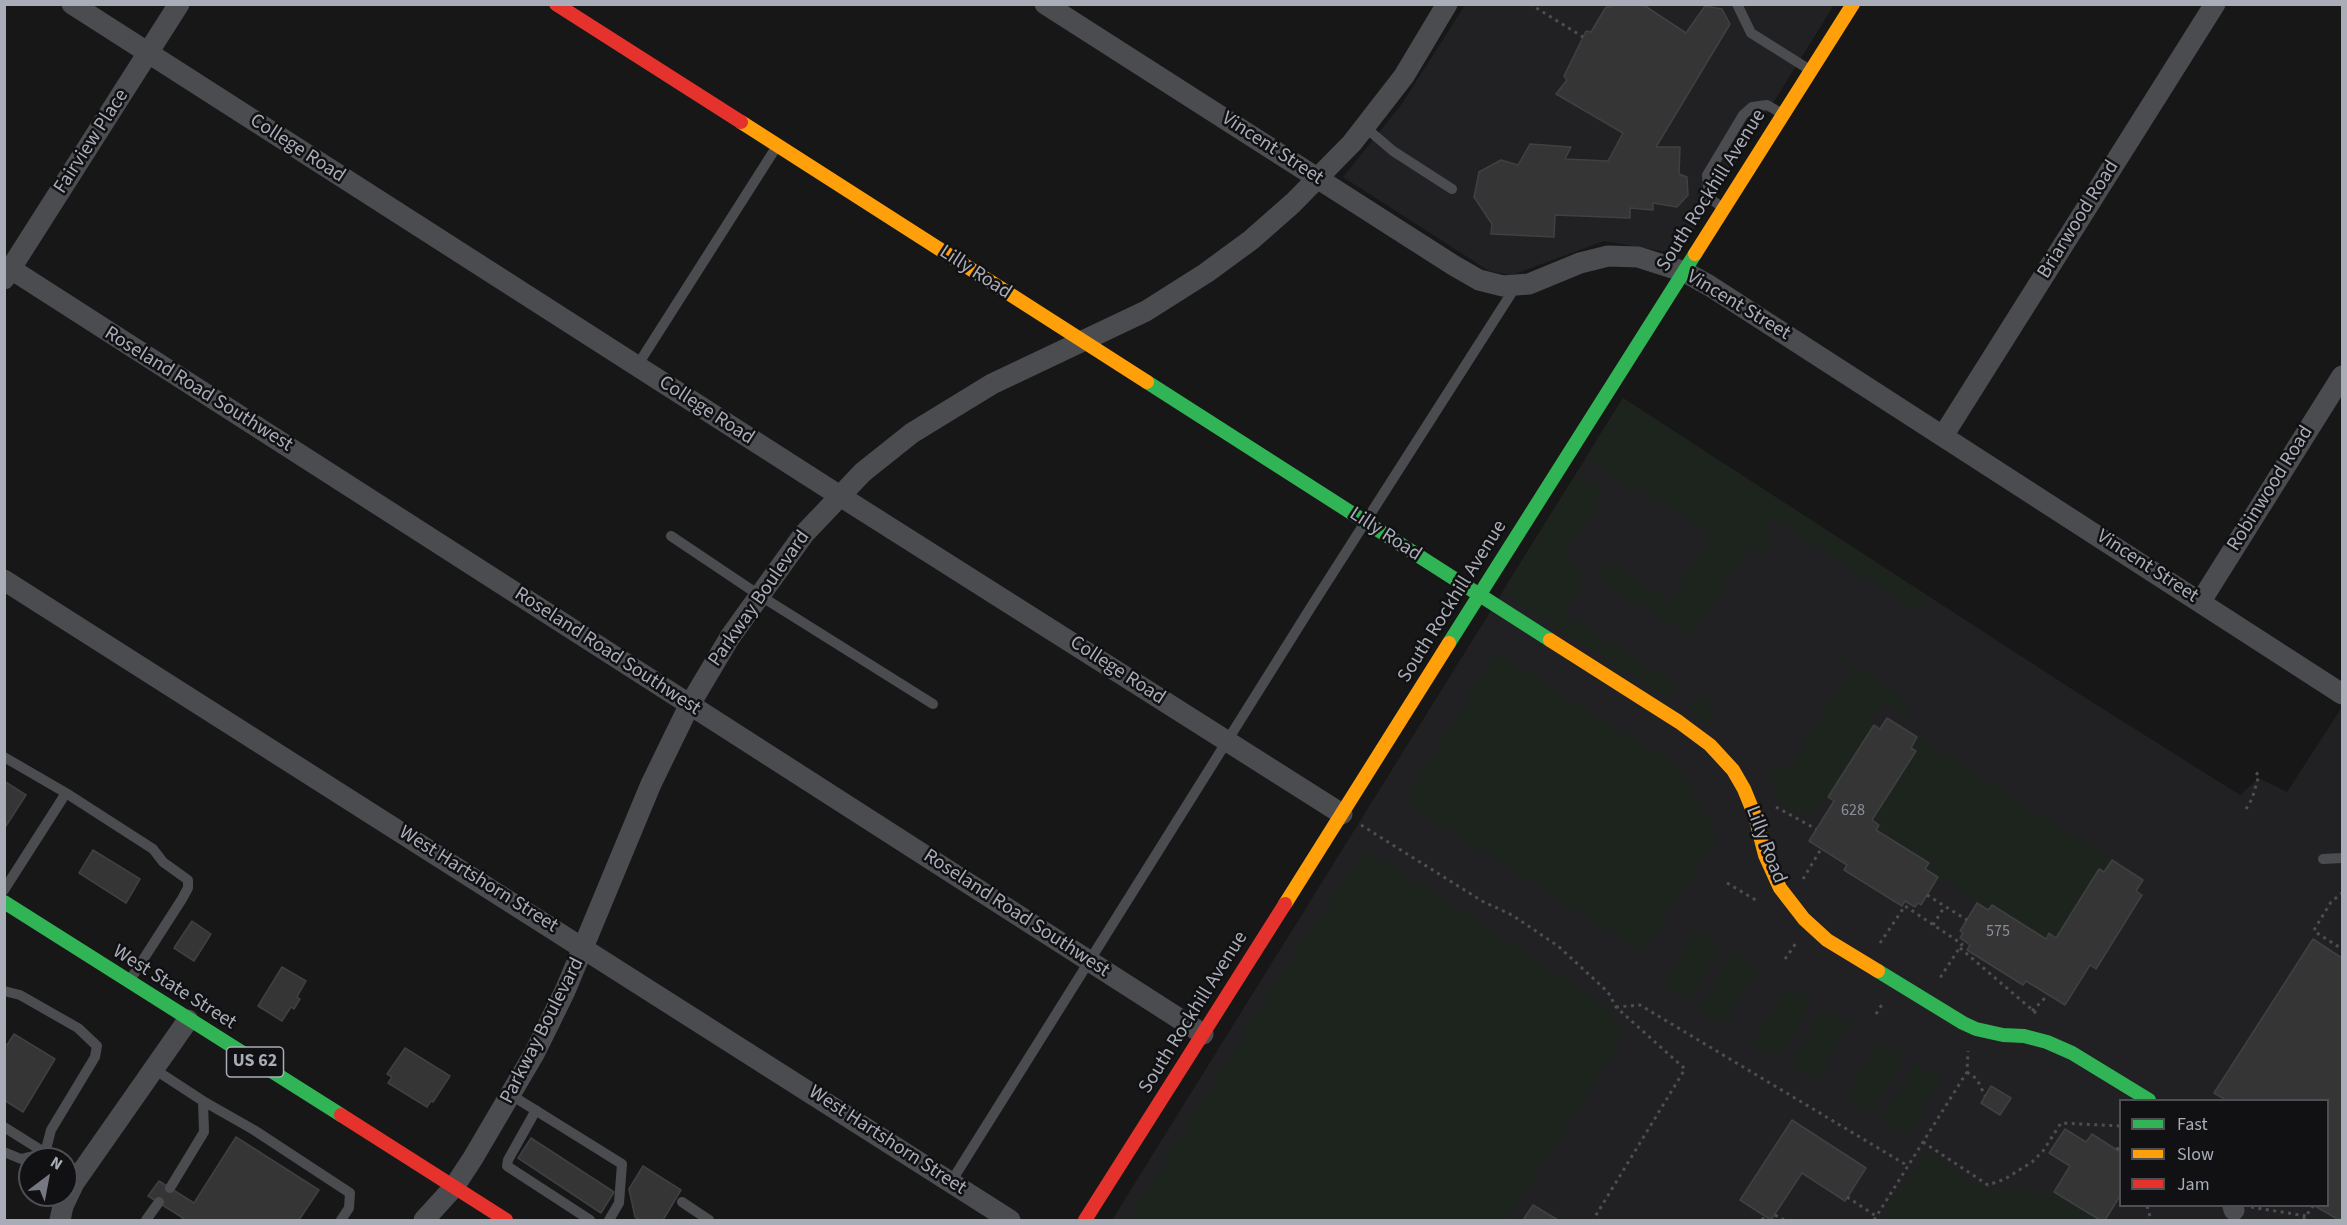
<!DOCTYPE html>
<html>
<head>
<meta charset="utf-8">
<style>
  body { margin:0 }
  #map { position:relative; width:2347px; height:1225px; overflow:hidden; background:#171717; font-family:"Source Sans 3",sans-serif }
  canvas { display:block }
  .frame { position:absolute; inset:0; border:6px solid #a8adb8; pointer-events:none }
  .legend { position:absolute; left:2119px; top:1099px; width:210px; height:108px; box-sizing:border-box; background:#111113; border:2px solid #4d4f55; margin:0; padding:8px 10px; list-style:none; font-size:18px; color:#a8adb8 }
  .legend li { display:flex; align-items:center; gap:12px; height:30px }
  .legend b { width:30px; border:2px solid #4d4f55 }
  .north { position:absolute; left:18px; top:1147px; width:60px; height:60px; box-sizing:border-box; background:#111113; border:2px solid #4d4f55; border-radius:50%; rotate:32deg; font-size:16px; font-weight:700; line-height:24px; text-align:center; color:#a8adb8 }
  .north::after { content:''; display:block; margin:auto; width:21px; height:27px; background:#757880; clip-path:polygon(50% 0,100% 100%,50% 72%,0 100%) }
</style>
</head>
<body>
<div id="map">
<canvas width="2347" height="1225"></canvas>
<div class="frame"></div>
<ul class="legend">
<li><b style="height:8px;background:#30b455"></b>Fast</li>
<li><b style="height:8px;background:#ff9f0a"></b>Slow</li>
<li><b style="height:8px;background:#e5322d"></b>Jam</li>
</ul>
<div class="north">N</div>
</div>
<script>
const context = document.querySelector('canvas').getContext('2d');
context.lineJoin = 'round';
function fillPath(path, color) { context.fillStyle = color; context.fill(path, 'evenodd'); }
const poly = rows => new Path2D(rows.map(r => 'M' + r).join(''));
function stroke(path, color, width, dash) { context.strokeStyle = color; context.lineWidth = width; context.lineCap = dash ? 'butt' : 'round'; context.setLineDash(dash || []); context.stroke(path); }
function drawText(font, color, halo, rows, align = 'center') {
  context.font = font + ' "Source Sans 3",sans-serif'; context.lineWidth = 5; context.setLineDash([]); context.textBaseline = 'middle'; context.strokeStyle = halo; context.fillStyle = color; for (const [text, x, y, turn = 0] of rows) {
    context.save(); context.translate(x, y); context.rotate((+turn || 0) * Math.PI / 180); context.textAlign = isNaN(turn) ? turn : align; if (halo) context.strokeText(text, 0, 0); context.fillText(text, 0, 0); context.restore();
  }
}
fillPath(poly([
  [1465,5,1834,5,1679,254,1604,241,1512,275,1489,271,1343,177,1401,105],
  [1623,398,2081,695,2240,795,2259,778,2287,792,2342,707,2342,1220,1112,1220],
  [2120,1100,2328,1100,2328,1206,2120,1206]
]), '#212123');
fillPath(poly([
  [1623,398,1928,596,1918,613,1773,518,1764,530,1773,538,1762,555,1749,547,1691,636,1599,580,1597,577,1609,563,1670,601,1712,534,1636,486,1633,490,1594,465,1591,456,1591,449],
  [1583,478,1599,486,1604,493,1565,557,1588,573,1562,613,1677,686,1672,694,1665,696,1511,599,1507,591,1507,584,1572,480],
  [1496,653,1680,768,1717,836,1644,953,1404,802],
  [1840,657,1905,697,1903,702,1906,704,1909,700,1910,704,1903,715,1883,702,1872,714,1870,720,1874,725,1828,797,1808,819,1776,799,1768,774,1774,764,1787,772,1851,669,1838,660],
  [1698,696,1711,701,1706,711,1717,718,1710,726,1690,711,1691,704],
  [1917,737,2112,860,2104,872,2099,869,2056,938,2049,934,2046,939,1992,905,1988,910,1925,869,1928,863,1876,830,1879,825,1872,820,1916,751,1911,748],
  [1366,850,1605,1004,1625,1035,1507,1220,1128,1220,1289,961],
  [1695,931,1722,946,1688,1002,1662,986],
  [1733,952,1759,968,1725,1024,1699,1008],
  [1787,986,1813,1001,1778,1059,1752,1043],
  [1824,1008,1850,1023,1816,1080,1790,1064],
  [1879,1041,1905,1056,1871,1113,1845,1098],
  [1916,1063,1942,1079,1908,1135,1881,1120],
  [2065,1129,2086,1142,2092,1134,2120,1152,2120,1196,2105,1220,1881,1220,1925,1150,1987,1191,2018,1188,2043,1195,2051,1189,2054,1191,2070,1166,2049,1153]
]), '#1d241e');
const building = poly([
  [1612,4,1642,4,1686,33,1705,6,1722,9,1730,24,1656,147,1680,147,1679,174,1687,177,1688,195,1677,207,1653,203,1653,210,1630,208,1630,218,1555,215,1554,237,1491,234,1492,224,1474,197,1479,172,1501,160,1518,165,1530,144,1571,147,1565,159,1608,161,1623,133,1556,94,1567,80,1564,76,1586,31,1591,32,1606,7,1611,7,1612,4],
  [1887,718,1917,737,1911,748,1916,751,1872,820,1879,825,1876,830,1929,863,1925,869,1938,877,1921,905,1918,903,1915,907,1905,901,1902,906,1844,870,1847,865,1809,841,1834,801,1828,797,1874,725,1880,729,1887,718],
  [4,781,26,795,4,829,4,781],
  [93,850,140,879,126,903,79,873,93,850],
  [2112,860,2143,880,2136,891,2142,895,2096,969,2090,965,2065,1005,2026,981,2023,985,1967,950,1970,945,1960,938,1963,933,1960,931,1977,903,1988,910,1992,905,2046,939,2049,933,2056,938,2099,869,2104,872,2112,860],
  [192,921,211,934,194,961,174,948,192,921],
  [2313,939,2342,958,2342,1220,2339,1220,2315,1206,2328,1206,2328,1100,2226,1100,2214,1093,2313,939],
  [282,967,306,981,297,997,300,999,294,1009,291,1007,282,1021,258,1006,282,967],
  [14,1034,55,1059,23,1112,4,1100,4,1044,7,1045,14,1034],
  [405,1048,450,1076,433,1102,431,1101,427,1107,388,1083,392,1077,387,1074,405,1048],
  [1991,1086,2011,1098,2000,1115,1981,1103,1991,1086],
  [1792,1120,1866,1168,1845,1201,1802,1173,1771,1220,1740,1200,1792,1120],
  [2065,1129,2086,1142,2092,1134,2120,1152,2120,1196,2105,1220,2100,1220,2054,1192,2070,1166,2049,1153,2065,1129],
  [236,1137,319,1190,299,1220,182,1220,183,1218,148,1196,159,1181,194,1203,236,1137],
  [531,1138,614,1192,601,1213,518,1158,531,1138],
  [643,1166,681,1190,663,1220,640,1220,635,1217,629,1189,643,1166],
  [1533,1205,1558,1220,1523,1220,1533,1205]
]);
fillPath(building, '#353536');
stroke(building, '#3f4043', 1.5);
stroke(poly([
  [1530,4,1583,37],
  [1776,807,1816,829],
  [2246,809,2252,799,2259,775,2253,771],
  [1361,825,1482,901,1512,915,1558,946,1608,992,1616,1007,1685,1069,1593,1220],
  [1803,879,1821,849],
  [1727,883,1759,902],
  [1927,895,1967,920],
  [1933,925,1945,906],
  [2314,930,2331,902,2342,893],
  [2317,933,2342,949],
  [1880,943,1905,906,1962,944,1938,981],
  [1960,948,2036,1013],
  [1785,959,1796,943],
  [1616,1007,1640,1005,1908,1166],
  [2032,1011,2048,995],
  [1876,1014,1883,1003],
  [1967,1072,1977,1079,1985,1096],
  [1923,1142,1988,1185,2005,1179,2032,1162,2043,1151,2061,1123,2120,1126],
  [2117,1150,2120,1144],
  [1847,1197,1876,1216],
  [2147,1206,2151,1220],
  [2251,1207,2306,1216],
  [1775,1215,1784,1220],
  [1762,1220,1765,1216],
  [1874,1220,1967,1072,1968,1051],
  [2303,1220,2313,1206]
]), '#4d4e52', 3, [3, 4.5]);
stroke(poly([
  [1737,4,1751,33,1810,70],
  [1365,127,1393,151,1452,189],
  [1722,207,1709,198,1707,175,1743,115,1752,107,1767,105,1781,113],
  [637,366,777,146],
  [671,536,759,595,933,704],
  [4,757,66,793,153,849,163,862,188,880,188,888,182,899,130,980],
  [2323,859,2342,858],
  [4,890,66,793],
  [4,991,20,995,78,1028,97,1046,95,1057,51,1130,45,1153],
  [154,1069,203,1101,254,1130,350,1193,349,1208,341,1220],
  [511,1095,622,1164,619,1203,609,1220],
  [536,1110,508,1160,507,1166,590,1220],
  [4,1127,55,1159],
  [4,1152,21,1159,45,1153],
  [66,1166,80,1174],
  [951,1182,1311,607,1516,286],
  [170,1188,204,1132,203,1101],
  [682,1202,709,1220],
  [146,1220,159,1202]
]), '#4b4c50', 10);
stroke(poly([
  [72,4,840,496,1342,814],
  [1045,4,1453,265,1479,280,1503,286,1529,284,1580,263,1608,256,1638,257,1685,272,1710,286,2342,694],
  [11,269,1203,1034],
  [4,279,179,4],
  [1943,436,2215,4],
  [4,580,1010,1220],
  [2201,601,2342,376],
  [2233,1206,2234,1210],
  [60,1220,63,1206,74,1183,188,1020],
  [424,1220,454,1187,473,1158,534,1054,565,991,651,784,689,706,730,637,804,534,863,472,912,433,992,384,1146,311,1206,273,1251,240,1293,203,1352,143,1404,76,1447,4]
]), '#4b4c50', 21);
stroke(poly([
  [1147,382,1550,640],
  [1449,643,1695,254],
  [4,902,341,1115],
  [1878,971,1963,1023,1976,1029,2003,1035,2024,1036,2047,1042,2072,1053,2149,1100]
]), '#30b455', 14);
stroke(poly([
  [741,122,1147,382],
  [1695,254,1853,4],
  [1550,640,1679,722,1710,745,1733,770,1744,789,1755,816,1765,855,1780,888,1804,919,1827,940,1878,971],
  [1285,904,1449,643]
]), '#ff9f0a', 14);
stroke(poly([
  [556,4,741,122],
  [341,1115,506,1220],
  [1085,1220,1285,904]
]), '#e5322d', 14);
drawText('16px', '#8b8f98', null, [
  ["628",1853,811],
  ["575",1998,932]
]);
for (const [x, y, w] of [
  [255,1062,57]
]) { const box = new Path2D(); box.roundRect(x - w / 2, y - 15, w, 30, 4.5); context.fillStyle = '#111113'; context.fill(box); stroke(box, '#a8adb8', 1.5); }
drawText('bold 18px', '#a8adb8', null, [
  ["US 62",255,1062]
]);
drawText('20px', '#a8adb8', '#111113', [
  ["Fairview Place",92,142,-57],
  ["College Road",297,149,33],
  ["Vincent Street",1272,149,33],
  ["South Rockhill Avenue",1712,191,-58],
  ["Briarwood Road",2079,220,-58],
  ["Lilly Road",975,273,33],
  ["Vincent Street",1738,306,31],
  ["Roseland Road Southwest",198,390,32],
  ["College Road",706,411,33],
  ["Robinwood Road",2271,489,-58],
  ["Lilly Road",1385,535,33],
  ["Vincent Street",2147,567,33],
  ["Parkway Boulevard",760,599,-55],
  ["South Rockhill Avenue",1453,602,-58],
  ["Roseland Road Southwest",607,652,33],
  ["College Road",1117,671,33],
  ["Lilly Road",1765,845,69],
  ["West Hartshorn Street",478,880,32],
  ["Roseland Road Southwest",1016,914,33],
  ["West State Street",174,988,32],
  ["South Rockhill Avenue",1194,1013,-58],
  ["Parkway Boulevard",543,1031,-63],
  ["West Hartshorn Street",887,1141,33]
]);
</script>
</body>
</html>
